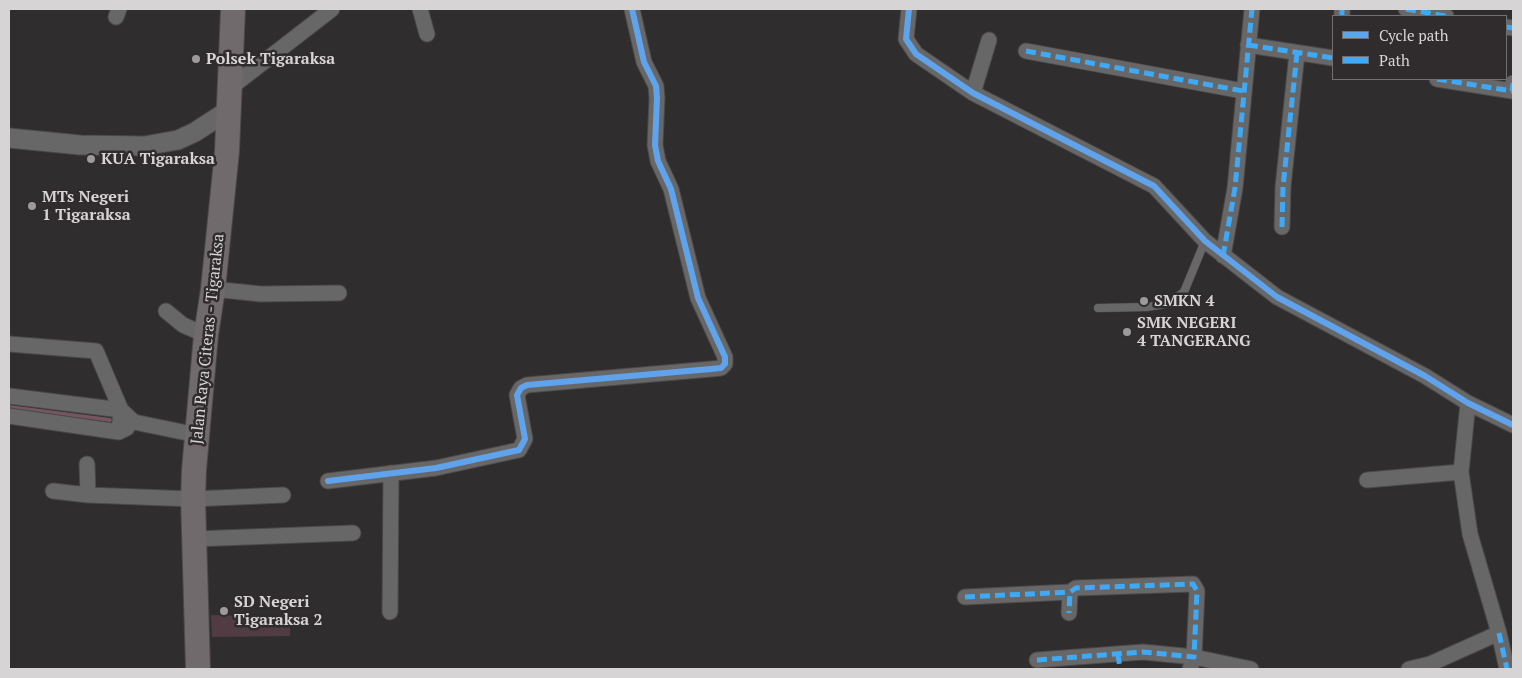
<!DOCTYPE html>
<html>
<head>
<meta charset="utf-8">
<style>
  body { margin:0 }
  #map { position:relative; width:1522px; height:678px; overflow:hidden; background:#2f2d2e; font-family:"PT Serif",serif }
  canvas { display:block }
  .frame { position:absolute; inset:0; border:10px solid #d7d4d5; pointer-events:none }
  .legend { position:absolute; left:1332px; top:15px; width:175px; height:65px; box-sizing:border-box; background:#302c2d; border:1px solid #736f70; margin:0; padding:6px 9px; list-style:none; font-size:15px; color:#d7d4d5 }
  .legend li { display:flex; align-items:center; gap:10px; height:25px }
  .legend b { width:25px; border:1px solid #736f70 }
</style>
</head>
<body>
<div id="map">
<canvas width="1522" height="678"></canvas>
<div class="frame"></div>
<ul class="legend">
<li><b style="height:6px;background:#60a3ed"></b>Cycle path</li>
<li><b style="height:6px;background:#3fa9f5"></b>Path</li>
</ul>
</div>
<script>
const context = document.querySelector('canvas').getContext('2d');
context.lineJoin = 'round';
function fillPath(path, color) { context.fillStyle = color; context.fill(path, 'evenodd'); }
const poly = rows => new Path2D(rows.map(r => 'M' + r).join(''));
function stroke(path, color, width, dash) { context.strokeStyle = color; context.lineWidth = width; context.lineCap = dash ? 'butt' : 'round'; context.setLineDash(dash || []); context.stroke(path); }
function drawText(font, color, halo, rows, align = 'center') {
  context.font = font + ' "PT Serif",serif'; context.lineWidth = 5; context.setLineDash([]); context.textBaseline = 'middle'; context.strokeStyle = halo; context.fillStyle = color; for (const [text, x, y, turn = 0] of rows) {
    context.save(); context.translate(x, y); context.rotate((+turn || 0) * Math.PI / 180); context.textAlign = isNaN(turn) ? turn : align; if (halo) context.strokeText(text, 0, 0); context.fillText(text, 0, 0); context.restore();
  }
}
fillPath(poly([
  [211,615,290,617,290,636,212,637]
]), '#523c43');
stroke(poly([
  [9,407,110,420]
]), '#755560', 4);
const service = poly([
  [1098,308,1147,307,1166,304,1184,292,1205,241]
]);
const minor = poly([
  [420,9,427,34],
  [909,9,906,39,916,54,973,93,1154,186,1205,241,1277,297,1425,376,1468,403,1513,425],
  [1406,9,1446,16],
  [1342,16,1342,9],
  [116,17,119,9],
  [1506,27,1513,28],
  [1248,45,1333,58],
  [1026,51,1243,91],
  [1437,79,1512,91,1513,83],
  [230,88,332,9],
  [973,93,989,40],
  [1282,227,1283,187,1297,53],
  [1223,256,1235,188,1252,9],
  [213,289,261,294,339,293],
  [166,311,183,325,206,335],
  [9,344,96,351,121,410,119,432],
  [9,396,121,410,134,422,197,435],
  [9,416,119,432,127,428],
  [87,464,88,495],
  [1367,480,1461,472],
  [328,481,436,468,519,450,525,439,517,395,521,388,527,385,711,369,721,368,725,364,725,357,698,298,671,189,658,161,655,145,657,98,656,86,644,62,632,9],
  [53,491,88,495,193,499,283,495],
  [194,539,353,533],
  [965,597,1070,592],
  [390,612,391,473],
  [1499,633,1507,669],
  [1037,660,1143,652,1194,657,1197,591,1193,584,1076,588,1070,592,1069,613],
  [1190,669,1194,657,1251,669],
  [1409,669,1430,664,1499,633,1470,534,1461,472,1468,403]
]);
const tertiary = poly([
  [9,138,80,145,144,146,178,140,195,132,229,110]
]);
const primary = poly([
  [198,669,193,499,194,470,206,335,213,289,227,151,233,9]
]);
stroke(service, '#4a4849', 9);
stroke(minor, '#4a4849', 17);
stroke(tertiary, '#4a4849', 21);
stroke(primary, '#4a4849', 26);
stroke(service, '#686767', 8);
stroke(minor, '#686767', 15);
stroke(tertiary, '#686767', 19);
stroke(primary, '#716a6d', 24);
stroke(poly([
  [1406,9,1446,16],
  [1342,16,1342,9],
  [1506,27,1513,28],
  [1248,45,1333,58],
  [1026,51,1243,91],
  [1437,79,1512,91,1513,83],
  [1282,227,1283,187,1297,53],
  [1223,256,1235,188,1252,9],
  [965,597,1070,592],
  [1499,633,1507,669],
  [1118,654,1120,669],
  [1037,660,1143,652,1194,657,1197,591,1193,584,1076,588,1070,592,1069,613]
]), '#3fa9f5', 5, [10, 5]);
stroke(poly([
  [909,9,906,39,916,54,973,93,1154,186,1205,241,1277,297,1425,376,1468,403,1513,425],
  [328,481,436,468,519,450,525,439,517,395,521,388,527,385,711,369,721,368,725,364,725,357,698,298,671,189,658,161,655,145,657,98,656,86,644,62,632,9]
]), '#60a3ed', 6);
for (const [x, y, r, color] of [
  [196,59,5,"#9c9a9b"],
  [91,159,5,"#9c9a9b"],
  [32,206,5,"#9c9a9b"],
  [1144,301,5,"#9c9a9b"],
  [1127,332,5,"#9c9a9b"],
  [224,611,5,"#9c9a9b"]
]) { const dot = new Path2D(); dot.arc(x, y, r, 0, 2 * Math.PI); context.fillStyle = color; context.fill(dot); stroke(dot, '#302c2d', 2); }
drawText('bold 16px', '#d7d4d5', '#302c2d', [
  ["Polsek Tigaraksa",206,59],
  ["KUA Tigaraksa",101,159],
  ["MTs Negeri",42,197],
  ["1 Tigaraksa",42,215],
  ["SMKN 4",1154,301],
  ["SMK NEGERI",1137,323],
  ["4 TANGERANG",1137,341],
  ["SD Negeri",234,602],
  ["Tigaraksa 2",234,620]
], 'left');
drawText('16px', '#d7d4d5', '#302c2d', [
  ["Jalan Raya Citeras - Tigaraksa",208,339,-84]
]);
</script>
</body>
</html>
